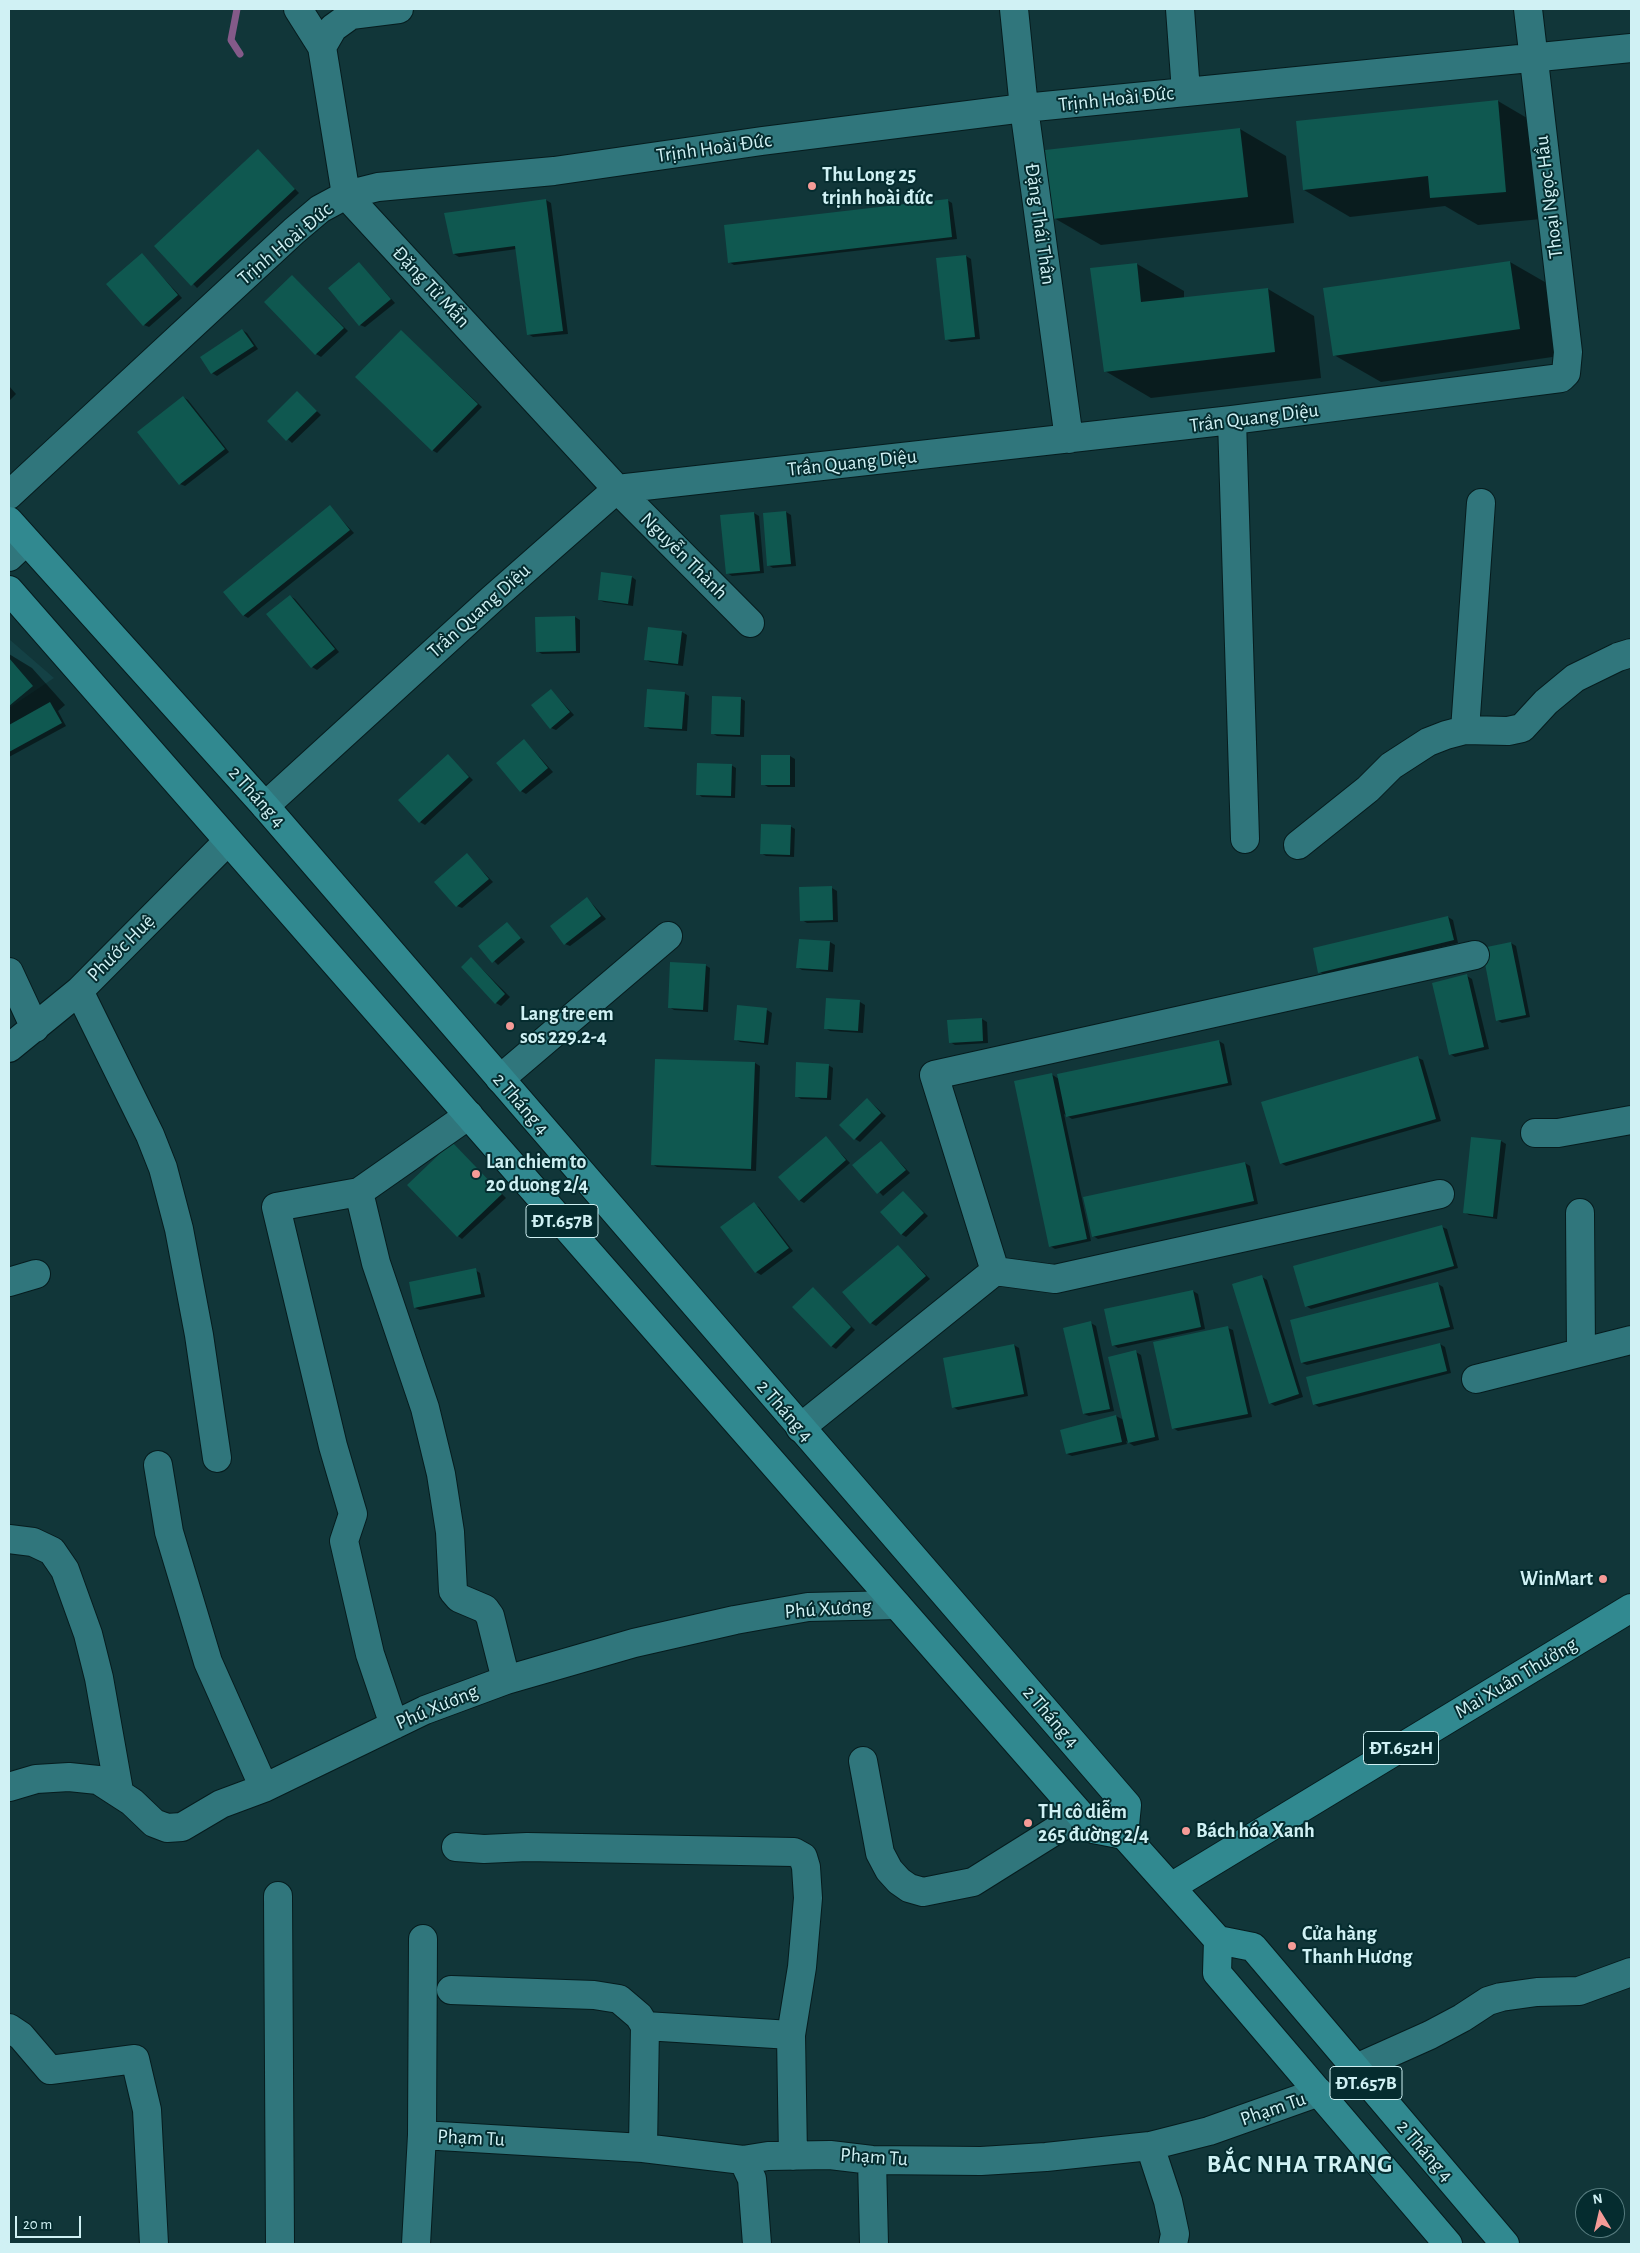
<!DOCTYPE html>
<html>
<head>
<meta charset="utf-8">
<style>
  body { margin:0 }
  #map { position:relative; width:1640px; height:2253px; overflow:hidden; background:#113639; font-family:"Alegreya Sans",sans-serif }
  canvas { display:block }
  .frame { position:absolute; inset:0; border:10px solid #d0f1f4; pointer-events:none }
  .north { position:absolute; left:1575px; top:2188px; width:50px; height:50px; box-sizing:border-box; background:#052c2f; border:1px solid #567b7e; border-radius:50%; rotate:351deg; font-size:14px; font-weight:700; line-height:20px; text-align:center; color:#d0f1f4 }
  .north::after { content:''; display:block; margin:auto; width:18px; height:22px; background:#f59b97; clip-path:polygon(50% 0,100% 100%,50% 72%,0 100%) }
  .scale { position:absolute; left:15px; top:2216px; width:66px; height:22px; box-sizing:border-box; border:2px solid #d0f1f4; border-top:0; padding-left:6px; font-size:15px; line-height:18px; white-space:nowrap; color:#d0f1f4; -webkit-text-stroke:4px #052c2f; paint-order:stroke }
</style>
</head>
<body>
<div id="map">
<canvas width="1640" height="2253"></canvas>
<div class="frame"></div>
<div class="north">N</div>
<div class="scale">20 m</div>
</div>
<script>
const context = document.querySelector('canvas').getContext('2d');
context.lineJoin = 'round';
function fillPath(path, color) { context.fillStyle = color; context.fill(path, 'evenodd'); }
const poly = rows => new Path2D(rows.map(r => 'M' + r).join(''));
function stroke(path, color, width, dash) { context.strokeStyle = color; context.lineWidth = width; context.lineCap = dash ? 'butt' : 'round'; context.setLineDash(dash || []); context.stroke(path); }
function drawText(font, color, halo, rows, align = 'center') {
  context.font = font + ' "Alegreya Sans",sans-serif'; context.lineWidth = 4; context.setLineDash([]); context.textBaseline = 'middle'; context.strokeStyle = halo; context.fillStyle = color; for (const [text, x, y, turn = 0] of rows) {
    context.save(); context.translate(x, y); context.rotate((+turn || 0) * Math.PI / 180); context.textAlign = isNaN(turn) ? turn : align; if (halo) context.strokeText(text, 0, 0); context.fillText(text, 0, 0); context.restore();
  }
}
fillPath(poly([
  [9,639,54,678,9,708]
]), '#144145');
fillPath(poly([
  [1498,101,1544,128,1552,218,1478,225,1445,206,1350,217,1304,190],
  [1240,129,1286,156,1294,223,1101,245,1054,218],
  [258,151,299,193,197,288,156,246],
  [546,200,551,203,568,334,533,337,528,334,517,249,459,257,454,254],
  [947,200,952,203,957,239,734,265,729,262],
  [142,255,182,298,149,327,144,325],
  [966,256,971,259,980,339,951,342,946,339],
  [1510,262,1557,289,1566,355,1381,382,1334,355],
  [359,263,395,303,365,327,360,325],
  [1137,264,1184,291,1184,298,1268,289,1314,316,1321,378,1151,398,1105,371],
  [292,276,348,331,321,357,316,354],
  [242,330,247,333,258,349,217,376,212,373,202,358],
  [402,332,482,407,437,453,432,450],
  [9,386,16,394,9,401],
  [297,392,321,415,292,443,268,421],
  [183,397,188,400,229,452,185,486,180,484],
  [330,507,354,533,248,618,243,615],
  [786,512,791,515,796,566,773,568,768,565],
  [754,513,759,516,764,573,732,576,727,573],
  [632,577,636,580,633,606,604,602,599,600],
  [290,596,295,599,339,652,317,670,312,667,268,614],
  [575,617,580,620,580,653,542,654,537,651],
  [649,628,682,632,687,635,683,666,650,662,645,659],
  [9,654,32,668,65,705,58,711,66,726,9,757],
  [551,690,574,715,556,730,551,728],
  [684,693,689,696,687,731,650,729,645,726],
  [740,698,745,701,744,737,717,736,712,733],
  [524,740,553,772,526,794,521,791],
  [448,756,473,780,425,825,420,822],
  [790,756,795,759,795,787,768,787,763,784],
  [731,765,736,768,735,798,702,797,698,794],
  [790,826,795,829,794,857,766,856,761,853],
  [467,855,493,882,462,908,457,906],
  [832,888,837,891,838,922,807,923,802,920],
  [587,898,606,919,570,946,565,944],
  [1448,917,1453,920,1458,943,1325,975,1320,972],
  [507,923,525,942,498,965,479,946],
  [800,940,830,942,835,945,833,972,802,970,797,967],
  [1511,943,1516,946,1530,1017,1502,1023,1497,1020],
  [472,959,510,997,501,1006,496,1003],
  [705,965,710,968,708,1012,674,1010,669,1007],
  [1467,976,1472,979,1489,1049,1455,1057,1450,1054],
  [827,1000,860,1002,865,1005,863,1033,830,1031,825,1028],
  [738,1007,767,1010,772,1013,768,1045,740,1042,735,1039],
  [982,1019,987,1022,988,1043,955,1045,950,1042],
  [1219,1041,1224,1044,1232,1085,1072,1119,1064,1114,1091,1241,1055,1249,1050,1246,1051,1074,1059,1079],
  [1418,1058,1423,1060,1441,1121,1286,1166,1281,1163],
  [755,1063,760,1066,756,1171,657,1167,652,1164],
  [828,1065,833,1068,831,1100,801,1099,796,1096],
  [867,1099,886,1116,860,1142,855,1139],
  [826,1138,850,1163,804,1203,799,1200],
  [1501,1141,1506,1144,1497,1219,1469,1215,1464,1212],
  [452,1143,506,1198,462,1239,458,1236],
  [881,1143,910,1173,883,1196,854,1165],
  [1245,1163,1250,1166,1258,1204,1098,1239,1093,1236],
  [903,1192,928,1216,906,1237,901,1234],
  [754,1204,759,1207,793,1251,761,1275,756,1272],
  [1442,1227,1447,1229,1458,1268,1311,1309,1306,1306],
  [898,1246,930,1279,876,1326,871,1323],
  [475,1270,480,1273,485,1297,420,1310,415,1308],
  [1262,1277,1267,1280,1303,1397,1275,1406,1270,1403],
  [1438,1284,1443,1287,1454,1329,1307,1365,1302,1363],
  [813,1289,855,1330,836,1349,831,1346],
  [1193,1291,1198,1294,1205,1329,1118,1348,1113,1345],
  [1091,1323,1096,1326,1114,1411,1089,1416,1084,1414],
  [1228,1328,1233,1330,1252,1417,1178,1431,1173,1428],
  [1440,1344,1445,1347,1451,1373,1319,1407,1314,1404],
  [1014,1345,1019,1348,1028,1396,958,1410,953,1407],
  [1136,1352,1141,1355,1159,1440,1134,1446,1126,1441,1127,1444,1072,1456,1067,1454,1116,1416,1124,1420]
]), '#0007');
stroke(poly([
  [237,9,231,40,240,54]
]), '#845a89', 7);
fillPath(poly([
  [1498,100,1506,192,1430,198,1428,176,1303,190,1296,121],
  [1240,128,1248,197,1053,219,1045,150],
  [258,149,295,189,191,286,154,246],
  [546,199,563,331,527,335,515,246,453,254,444,213],
  [948,199,952,237,728,263,724,225],
  [142,253,178,295,143,326,106,284],
  [966,255,975,337,945,340,936,258],
  [1510,261,1520,329,1333,356,1323,288],
  [359,262,391,299,359,326,328,288],
  [1137,263,1141,302,1268,288,1275,352,1104,372,1090,268],
  [292,275,344,328,315,355,264,302],
  [242,329,254,346,211,374,200,357],
  [401,330,478,404,432,451,355,377],
  [297,391,317,411,286,441,267,421],
  [183,396,225,449,179,485,137,432],
  [330,505,350,530,243,616,223,592],
  [786,511,791,564,767,566,763,513],
  [754,512,760,571,726,574,720,515],
  [601,572,632,576,628,604,598,600],
  [290,595,335,649,311,668,266,614],
  [575,616,576,651,536,652,535,617],
  [648,627,682,631,678,664,644,660],
  [9,658,33,686,9,706],
  [551,689,570,712,550,729,531,705],
  [647,689,685,692,682,729,644,727],
  [712,696,741,697,740,735,711,734],
  [50,702,62,723,9,752,9,725],
  [524,739,548,768,520,792,496,763],
  [448,754,469,777,419,823,398,800],
  [761,755,790,755,790,785,761,785],
  [697,763,732,764,731,796,696,795],
  [761,824,791,825,790,855,760,854],
  [467,853,489,879,456,907,434,882],
  [832,886,833,920,800,921,799,887],
  [587,897,601,916,564,945,550,926],
  [1448,916,1454,940,1318,973,1313,948],
  [507,922,521,938,492,963,478,946],
  [799,939,830,941,828,970,796,968],
  [1511,942,1526,1015,1496,1021,1482,948],
  [471,957,505,994,495,1004,461,967],
  [670,962,706,964,703,1010,668,1008],
  [1467,974,1484,1047,1449,1055,1432,983],
  [826,998,860,1000,858,1031,824,1029],
  [737,1005,767,1008,764,1043,734,1040],
  [982,1018,983,1041,949,1043,947,1020],
  [1219,1040,1228,1083,1066,1117,1057,1074],
  [1418,1056,1436,1119,1280,1164,1261,1102],
  [655,1059,755,1062,751,1169,651,1165],
  [796,1062,829,1064,827,1098,795,1097],
  [1052,1073,1087,1239,1049,1247,1014,1081],
  [867,1098,881,1113,854,1140,839,1125],
  [826,1136,846,1160,799,1201,778,1177],
  [1471,1137,1501,1140,1493,1217,1463,1213],
  [881,1141,906,1170,877,1194,852,1165],
  [452,1142,502,1194,457,1237,407,1185],
  [1245,1162,1254,1201,1092,1237,1083,1197],
  [903,1191,924,1213,901,1235,880,1212],
  [754,1202,789,1248,755,1273,720,1227],
  [1442,1225,1454,1266,1305,1307,1293,1266],
  [898,1245,926,1276,870,1324,842,1292],
  [476,1268,481,1294,414,1308,409,1282],
  [1262,1275,1299,1394,1269,1404,1232,1284],
  [1438,1282,1450,1327,1301,1363,1290,1320],
  [813,1287,851,1327,831,1347,792,1307],
  [1193,1290,1201,1327,1112,1346,1104,1309],
  [1091,1321,1110,1409,1083,1414,1063,1328],
  [1228,1326,1248,1414,1172,1429,1153,1342],
  [1440,1343,1447,1371,1313,1405,1306,1377],
  [1014,1344,1024,1394,952,1408,943,1358],
  [1136,1350,1155,1437,1128,1443,1108,1357],
  [1116,1415,1122,1442,1066,1454,1060,1430]
]), '#0f5850');
const minor = poly([
  [298,9,322,47,346,195,617,489,750,623],
  [1014,9,1024,108,1069,439],
  [1180,9,1186,92],
  [322,47,333,28,351,15,399,9],
  [1232,420,1245,839],
  [9,495,294,231,320,209,346,195,378,187,554,171,762,141,1024,108,1631,48],
  [9,557,26,541],
  [1465,730,1481,503],
  [265,806,492,599,617,489,1232,420,1561,378,1566,373,1568,352,1528,9],
  [1298,845,1368,789,1391,766,1428,742,1446,735,1465,730,1508,731,1522,728,1546,702,1575,678,1618,657,1631,653],
  [9,972,35,1028],
  [79,991,150,1135,163,1168,179,1229,199,1335,217,1458],
  [9,1048,79,991,228,841],
  [500,1079,668,936],
  [1535,1133,1558,1133,1631,1120],
  [359,1192,376,1263,425,1408,441,1474,450,1532,453,1591,459,1598,485,1609,490,1616,506,1680],
  [1580,1213,1581,1352],
  [995,1271,1055,1279,1440,1194],
  [9,1282,36,1274],
  [1476,1379,1631,1340],
  [800,1428,995,1271,934,1075,1475,955],
  [158,1465,169,1532,208,1662,264,1788],
  [9,1539,33,1542,52,1551,65,1570,88,1634,99,1678,119,1791],
  [394,1725,370,1654,344,1541,353,1514,333,1446,276,1207,359,1192,469,1115],
  [863,1761,880,1853,889,1870,899,1881,909,1888,923,1892,973,1882,1080,1815],
  [9,1787,36,1779,69,1777,98,1780,132,1802,154,1823,167,1828,182,1827,221,1804,264,1788,425,1710,506,1680,634,1643,735,1620,808,1607,897,1605],
  [456,1847,484,1849,527,1847,794,1852,803,1857,806,1867,808,1898,802,1967,791,2035,793,2156],
  [278,1896,280,2244],
  [451,1990,594,1995,619,1999,639,2016,645,2026],
  [9,2028,21,2036,50,2070,135,2059,147,2110,154,2244],
  [1354,2069,1430,2035,1462,2018,1488,2001,1501,1997,1537,1992,1579,1991,1631,1972],
  [422,2135,643,2148,743,2160,768,2156,830,2155,872,2160,981,2161,1046,2157,1150,2146,1209,2131,1319,2092],
  [1150,2146,1168,2201,1175,2234,1173,2244],
  [643,2148,645,2026,791,2035],
  [743,2160,752,2179,757,2244],
  [872,2160,874,2244],
  [416,2244,422,2135,423,1939]
]);
const major = poly([
  [9,521,265,806,1127,1805,1124,1835],
  [9,590,1093,1829,1124,1835,1218,1940,1253,1947,1505,2244],
  [1171,1887,1631,1608],
  [1218,1940,1217,1973,1448,2244]
]);
stroke(minor, '#061c1e', 30);
stroke(major, '#061c1e', 30);
stroke(minor, '#30767c', 28);
stroke(major, '#318990', 28);
for (const [x, y, r, color] of [
  [812,186,5,"#f59b97"],
  [510,1026,5,"#f59b97"],
  [476,1174,5,"#f59b97"],
  [1603,1579,5,"#f59b97"],
  [1028,1823,5,"#f59b97"],
  [1186,1831,5,"#f59b97"],
  [1292,1946,5,"#f59b97"]
]) { const dot = new Path2D(); dot.arc(x, y, r, 0, 2 * Math.PI); context.fillStyle = color; context.fill(dot); stroke(dot, '#052c2f', 2); }
for (const [x, y, w] of [
  [562,1221,72],
  [1401,1748,75],
  [1366,2083,72]
]) { const box = new Path2D(); box.roundRect(x - w / 2, y - 16.5, w, 33, 4); context.fillStyle = '#052c2f'; context.fill(box); stroke(box, '#d0f1f4', 1); }
drawText('bold 19px', '#d0f1f4', null, [
  ["ĐT.657B",562,1221],
  ["ĐT.652H",1401,1748],
  ["ĐT.657B",1366,2083]
]);
drawText('20px', '#d0f1f4', '#052c2f', [
  ["Trịnh Hoài Đức",1116,99,-6],
  ["Trịnh Hoài Đức",714,148,-8],
  ["Thoại Ngọc Hầu",1549,197,-97],
  ["Đặng Thái Thân",1040,224,82],
  ["Trịnh Hoài Đức",285,244,-40],
  ["Đặng Tử Mẫn",431,287,47],
  ["Trần Quang Diệu",1254,418,-7],
  ["Trần Quang Diệu",852,463,-6],
  ["Nguyễn Thành",684,556,45],
  ["Trần Quang Diệu",479,611,-42],
  ["2 Tháng 4",257,797,48],
  ["Phước Huệ",121,948,-45],
  ["2 Tháng 4",521,1104,49],
  ["2 Tháng 4",785,1411,49],
  ["Phú Xương",828,1609,-4],
  ["Mai Xuân Thưởng",1516,1678,-31],
  ["Phú Xương",437,1707,-23],
  ["2 Tháng 4",1051,1717,49],
  ["Phạm Tu",1273,2109,-19],
  ["Phạm Tu",471,2138,3],
  ["2 Tháng 4",1425,2151,49],
  ["Phạm Tu",874,2157,4]
]);
drawText('bold 20px', '#d0f1f4', '#052c2f', [
  ["Thu Long 25",822,175],
  ["trịnh hoài đức",822,198],
  ["Lang tre em",520,1014],
  ["sos 229.2-4",520,1037],
  ["Lan chiem to",486,1162],
  ["20 duong 2/4",486,1185],
  ["WinMart",1593,1579,"right"],
  ["TH cô diễm",1038,1812],
  ["265 đường 2/4",1038,1835],
  ["Bách hóa Xanh",1196,1831],
  ["Cửa hàng",1302,1934],
  ["Thanh Hương",1302,1957]
], 'left');
context.letterSpacing = '1px';
drawText('bold 25px', '#d0f1f4', '#052c2f', [
  ["BẮC NHA TRANG",1300,2164]
]);
context.letterSpacing = '0px';
</script>
</body>
</html>
